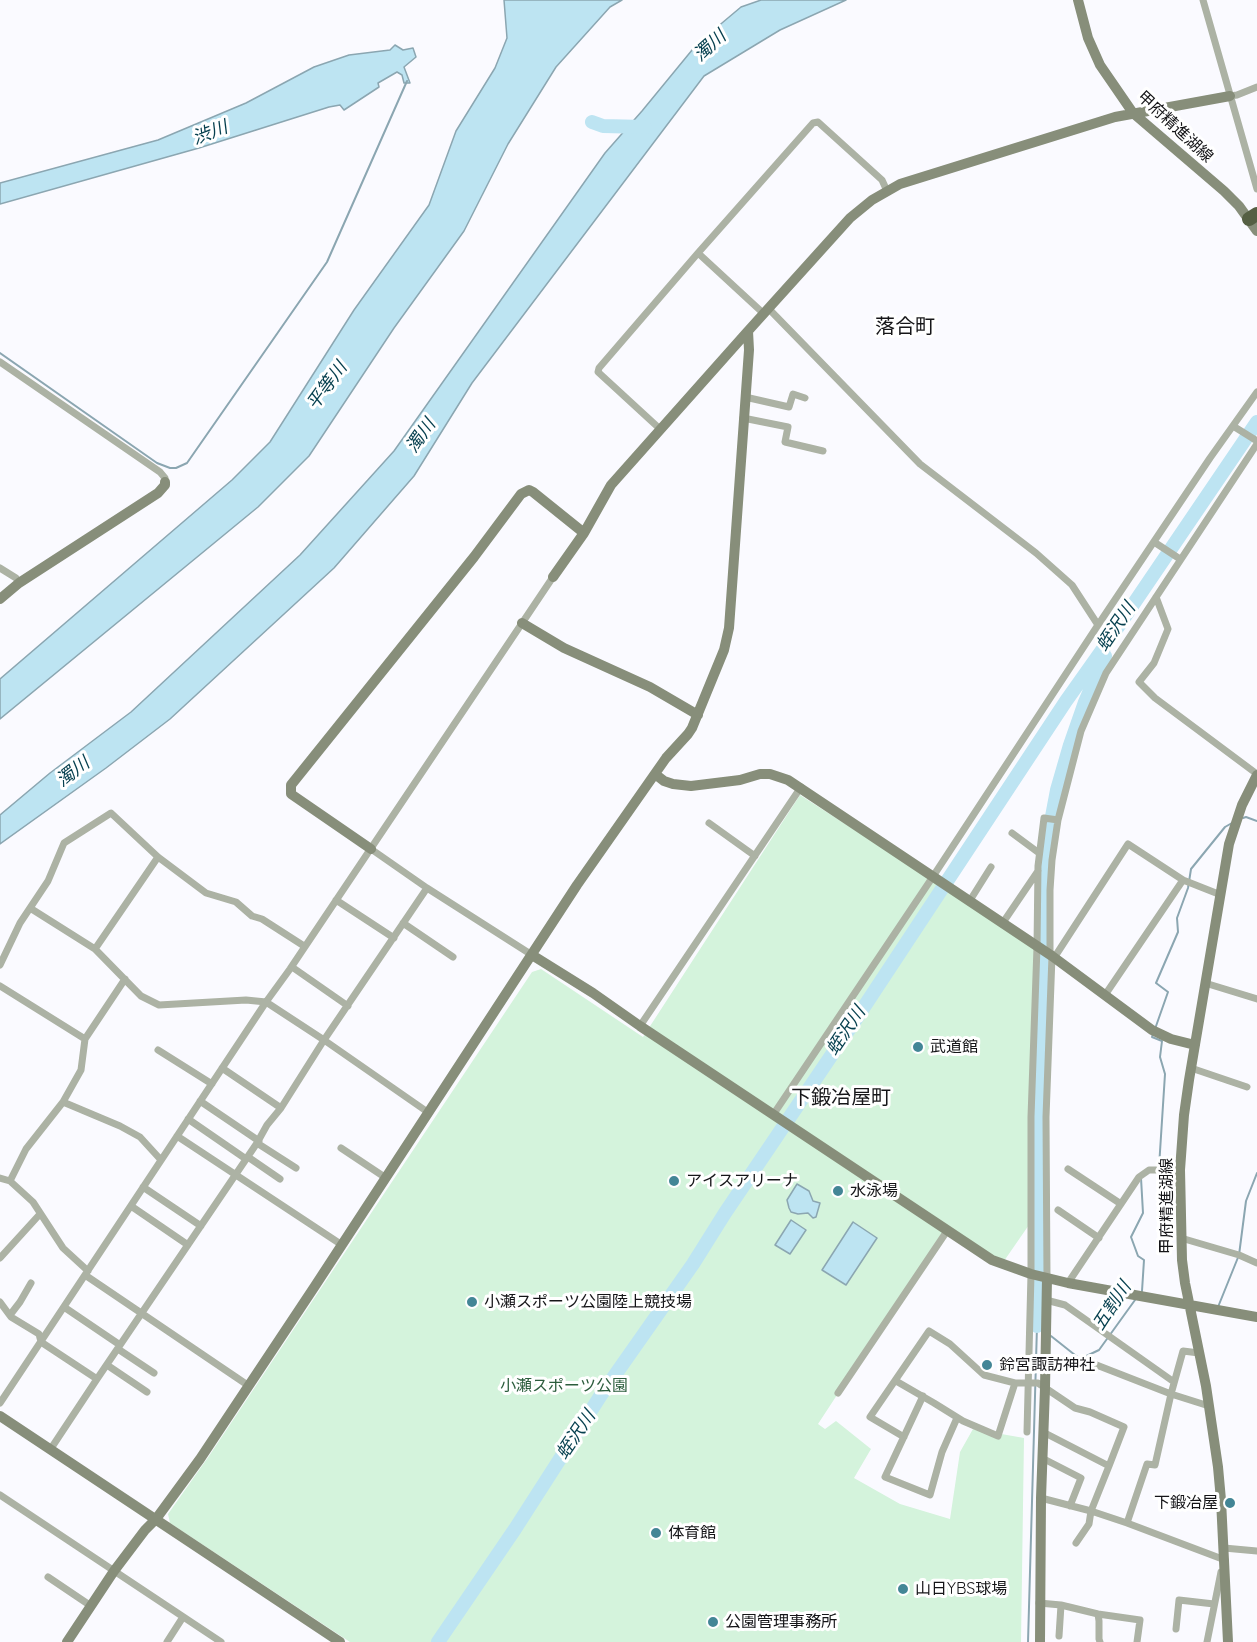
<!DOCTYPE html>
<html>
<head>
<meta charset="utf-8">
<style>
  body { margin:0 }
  canvas { display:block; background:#fafaff }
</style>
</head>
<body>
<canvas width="1257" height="1642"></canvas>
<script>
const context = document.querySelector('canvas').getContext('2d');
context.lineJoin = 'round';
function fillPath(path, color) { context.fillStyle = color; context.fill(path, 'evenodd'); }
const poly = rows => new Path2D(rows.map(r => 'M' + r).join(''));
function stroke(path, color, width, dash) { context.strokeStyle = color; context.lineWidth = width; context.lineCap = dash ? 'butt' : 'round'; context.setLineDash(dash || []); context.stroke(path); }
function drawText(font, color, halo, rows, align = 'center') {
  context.font = font + ' Quicksand,"Noto Sans JP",sans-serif'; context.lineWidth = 6; context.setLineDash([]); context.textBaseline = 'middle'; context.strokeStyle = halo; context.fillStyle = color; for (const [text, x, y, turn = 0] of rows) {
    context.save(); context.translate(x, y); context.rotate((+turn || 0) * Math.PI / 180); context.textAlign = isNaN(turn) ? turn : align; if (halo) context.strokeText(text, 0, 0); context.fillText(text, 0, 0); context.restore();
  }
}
fillPath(poly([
  [800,795,1037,947,1031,1222,1004,1261,992,1255,947,1227,818,1424,825,1429,836,1421,871,1449,854,1478,900,1504,950,1519,960,1452,973,1429,1024,1438,1021,1642,350,1642,170,1523,168,1514,209,1456,532,972,541,969,643,1037]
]), '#d4f3dc');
const water = poly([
  [504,0,622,0,610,7,556,67,508,144,464,231,394,328,309,456,258,507,0,719,0,679,232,480,270,442,354,310,429,205,456,131,495,68,507,38,504,0],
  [761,0,846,0,780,30,704,76,472,383,414,476,334,568,170,719,106,768,0,844,0,815,50,773,131,712,300,555,394,451,605,153,642,111,697,44,741,7,761,0],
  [395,45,403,50,413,48,416,57,404,67,410,83,404,83,402,75,397,72,378,83,379,87,344,110,340,105,329,107,199,148,0,204,0,183,158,140,246,103,314,67,349,55,390,50,395,45],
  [797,1184,809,1191,813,1201,820,1203,816,1217,813,1218,808,1213,798,1214,791,1212,789,1208,787,1200,797,1184],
  [791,1220,806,1230,790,1254,775,1245,791,1220],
  [853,1222,877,1238,846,1285,822,1270,853,1222]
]);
fillPath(water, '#bde4f2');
stroke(water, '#8ba6b1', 1.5);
stroke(poly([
  [0,353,157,463,170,468,176,468,187,463,327,262,407,81],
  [1243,818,1246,817,1257,821],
  [1155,1029,1168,992,1156,983,1178,932,1177,918,1188,888,1191,869,1225,827,1232,823],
  [1153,1034,1152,1037,1162,1041,1160,1057,1165,1074,1159,1167],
  [1141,1293,1142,1291,1144,1260,1138,1256,1131,1237,1143,1213,1141,1178],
  [1218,1307,1239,1255,1246,1201,1257,1173],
  [1051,1336,1080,1359,1099,1350,1135,1300],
  [1028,1642,1037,1326,1041,1329]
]), '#8ba6b1', 2);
stroke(poly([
  [592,122,603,126,645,127],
  [1037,1326,1042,947,1046,868,1050,827,1057,790,1070,745,1085,702,1105,656],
  [438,1642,515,1529,601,1395,693,1264,725,1213,856,1019,1066,701,1105,646,1257,422]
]), '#bde4f2', 14);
stroke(poly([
  [1203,0,1257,189],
  [1230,96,1237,95,1257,87],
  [698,253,763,313],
  [768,308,920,464,1036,553,1072,585,1098,625],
  [0,362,160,472,165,478,165,482],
  [745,397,789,407,793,394,805,398],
  [743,418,788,427,785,442,823,451],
  [1233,426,1257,441],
  [660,429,598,372,599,368,698,253,813,123,818,122,882,180,887,191],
  [1154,542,1180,559],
  [0,568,16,578,19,583],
  [1156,597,1168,629,1154,663,1139,682,1155,698,1257,774],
  [709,823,755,856],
  [1012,833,1039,853],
  [371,849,427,888,532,955],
  [336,900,394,938],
  [969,902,991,867],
  [30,908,48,881,64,843,111,813,158,857,206,893,236,902,252,916,262,919,304,946],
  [403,923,453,957],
  [1002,924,1038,871],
  [95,949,158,857],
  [1050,955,1050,890,1052,860,1058,820,1081,731,1106,673,1257,444],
  [1054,958,1128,844,1183,880,1221,895],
  [0,965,20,923,30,908,95,949,141,996,159,1005,246,1000,266,1002,324,1040,429,1113],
  [292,967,348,1006],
  [1205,983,1257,999],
  [0,986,85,1039],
  [1105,995,1183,880],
  [640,1026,801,787],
  [158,1050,212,1084],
  [222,1068,281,1108],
  [1191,1068,1247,1087],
  [200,1101,259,1141],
  [63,1102,120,1126,140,1137,161,1160],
  [773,1115,930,881,1098,625,1210,458,1257,392],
  [188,1119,246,1159],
  [177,1136,342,1245],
  [257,1143,296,1168],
  [341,1148,386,1178],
  [248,1157,280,1179],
  [1068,1169,1121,1204],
  [0,1178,10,1181,26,1149,63,1102,81,1070,85,1039,125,979],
  [10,1181,33,1202,63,1248,88,1271],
  [143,1187,201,1226],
  [131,1206,188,1245],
  [1058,1210,1099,1238],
  [1181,1238,1239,1255,1257,1263],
  [0,1258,40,1214],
  [85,1275,249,1386],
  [1047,1278,1046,1117,1052,956],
  [1068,1283,1139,1177,1149,1170,1180,1170],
  [1046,1300,1065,1305,1174,1382],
  [0,1302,11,1317,39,1334,41,1342,97,1379],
  [64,1307,120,1345],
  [10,1315,20,1302,31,1283],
  [118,1349,154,1373],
  [1094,1364,1171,1394,1209,1406],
  [107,1365,147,1392],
  [896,1381,934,1403,963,1421,998,1436,1015,1383],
  [838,1393,947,1231],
  [923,1396,885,1477,930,1495,942,1452,957,1418],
  [0,1403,266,1002,290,969,553,577],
  [1027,1432,1031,1274,1031,1117,1037,947,1038,866,1044,818,1058,820],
  [1043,1432,1109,1466,1091,1511,1089,1524,1076,1543],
  [904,1437,870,1417,929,1331,950,1344,984,1375,1015,1383,1038,1383,1075,1408,1090,1412,1124,1427,1109,1466],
  [50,1450,97,1379,257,1143,267,1125,281,1108,324,1040,427,888],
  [1042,1458,1081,1478,1070,1506],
  [0,1495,221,1642],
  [1041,1498,1091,1511,1127,1523,1225,1560,1224,1561],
  [1127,1523,1147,1464,1155,1465,1171,1394,1183,1351,1199,1353],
  [1224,1548,1257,1551],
  [48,1577,91,1606],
  [1039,1603,1061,1605,1098,1614,1140,1620,1137,1642],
  [1098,1614,1099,1621,1099,1639,1100,1642],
  [1176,1629,1179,1600,1214,1604],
  [1059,1636,1061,1605],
  [167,1642,183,1617],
  [1207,1642,1221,1572]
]), '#acb2a4', 7);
stroke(poly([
  [1078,0,1088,38,1100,65,1133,113,1224,191,1239,206,1257,231],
  [553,577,584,533],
  [0,599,19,583,158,493,165,485,165,482],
  [522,623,564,648,650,687,698,715],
  [655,774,664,781,673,784,691,786,740,780,760,774,770,774,788,780,1052,956,1152,1030,1171,1039,1195,1045],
  [371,849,291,794,291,785,474,557,521,494,529,490,533,492,584,533,611,485,748,331],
  [532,955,593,993,640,1026,992,1260,1031,1274,1068,1283,1257,1317],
  [0,1416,340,1642],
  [67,1642,114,1571,145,1530,156,1519,200,1459,315,1286,577,885,666,758,688,734,692,728,724,650,729,628,749,350,748,331,850,218,872,200,900,184,1115,117,1230,96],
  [1040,1642,1041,1498,1045,1388,1047,1278],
  [1228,1642,1221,1500,1218,1467,1206,1386,1185,1283,1182,1260,1180,1170,1184,1115,1189,1080,1229,844,1242,805,1257,775]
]), '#878e7a', 10);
stroke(poly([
  [1249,219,1257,214]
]), '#555f43', 14);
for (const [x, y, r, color] of [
  [918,1047,6,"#438696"],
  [674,1181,6,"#438696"],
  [838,1191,6,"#438696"],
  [472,1302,6,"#438696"],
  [987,1365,6,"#438696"],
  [1230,1503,6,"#438696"],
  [656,1533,6,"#438696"],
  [903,1589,6,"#438696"],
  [713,1622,6,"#438696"]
]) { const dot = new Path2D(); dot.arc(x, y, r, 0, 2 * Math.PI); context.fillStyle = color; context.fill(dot); stroke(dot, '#fff', 2); }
drawText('16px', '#151518', '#fff', [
  ["甲府精進湖線",1175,127,43],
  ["甲府精進湖線",1167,1206,-90]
]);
drawText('16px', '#151518', '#fff', [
  ["武道館",930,1047],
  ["アイスアリーナ",686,1181],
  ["水泳場",850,1191],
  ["小瀬スポーツ公園陸上競技場",484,1302],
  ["鈴宮諏訪神社",999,1365],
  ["下鍛冶屋",1218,1503,"right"],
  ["体育館",668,1533],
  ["山日YBS球場",915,1589],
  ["公園管理事務所",725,1622]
], 'left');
drawText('16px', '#2c5d3d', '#fff', [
  ["小瀬スポーツ公園",564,1386]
]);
drawText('italic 18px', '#053f4e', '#fff', [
  ["濁川",710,46,-42],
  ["渋川",210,133,-21],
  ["平等川",327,386,-54],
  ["濁川",421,436,-55],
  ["蛭沢川",1116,627,-56],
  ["濁川",73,772,-37],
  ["蛭沢川",846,1031,-56],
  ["五割川",1112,1306,-57],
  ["蛭沢川",576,1435,-56]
]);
drawText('20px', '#151518', '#fff', [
  ["落合町",905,327],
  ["下鍛冶屋町",841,1098]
]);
</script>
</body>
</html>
